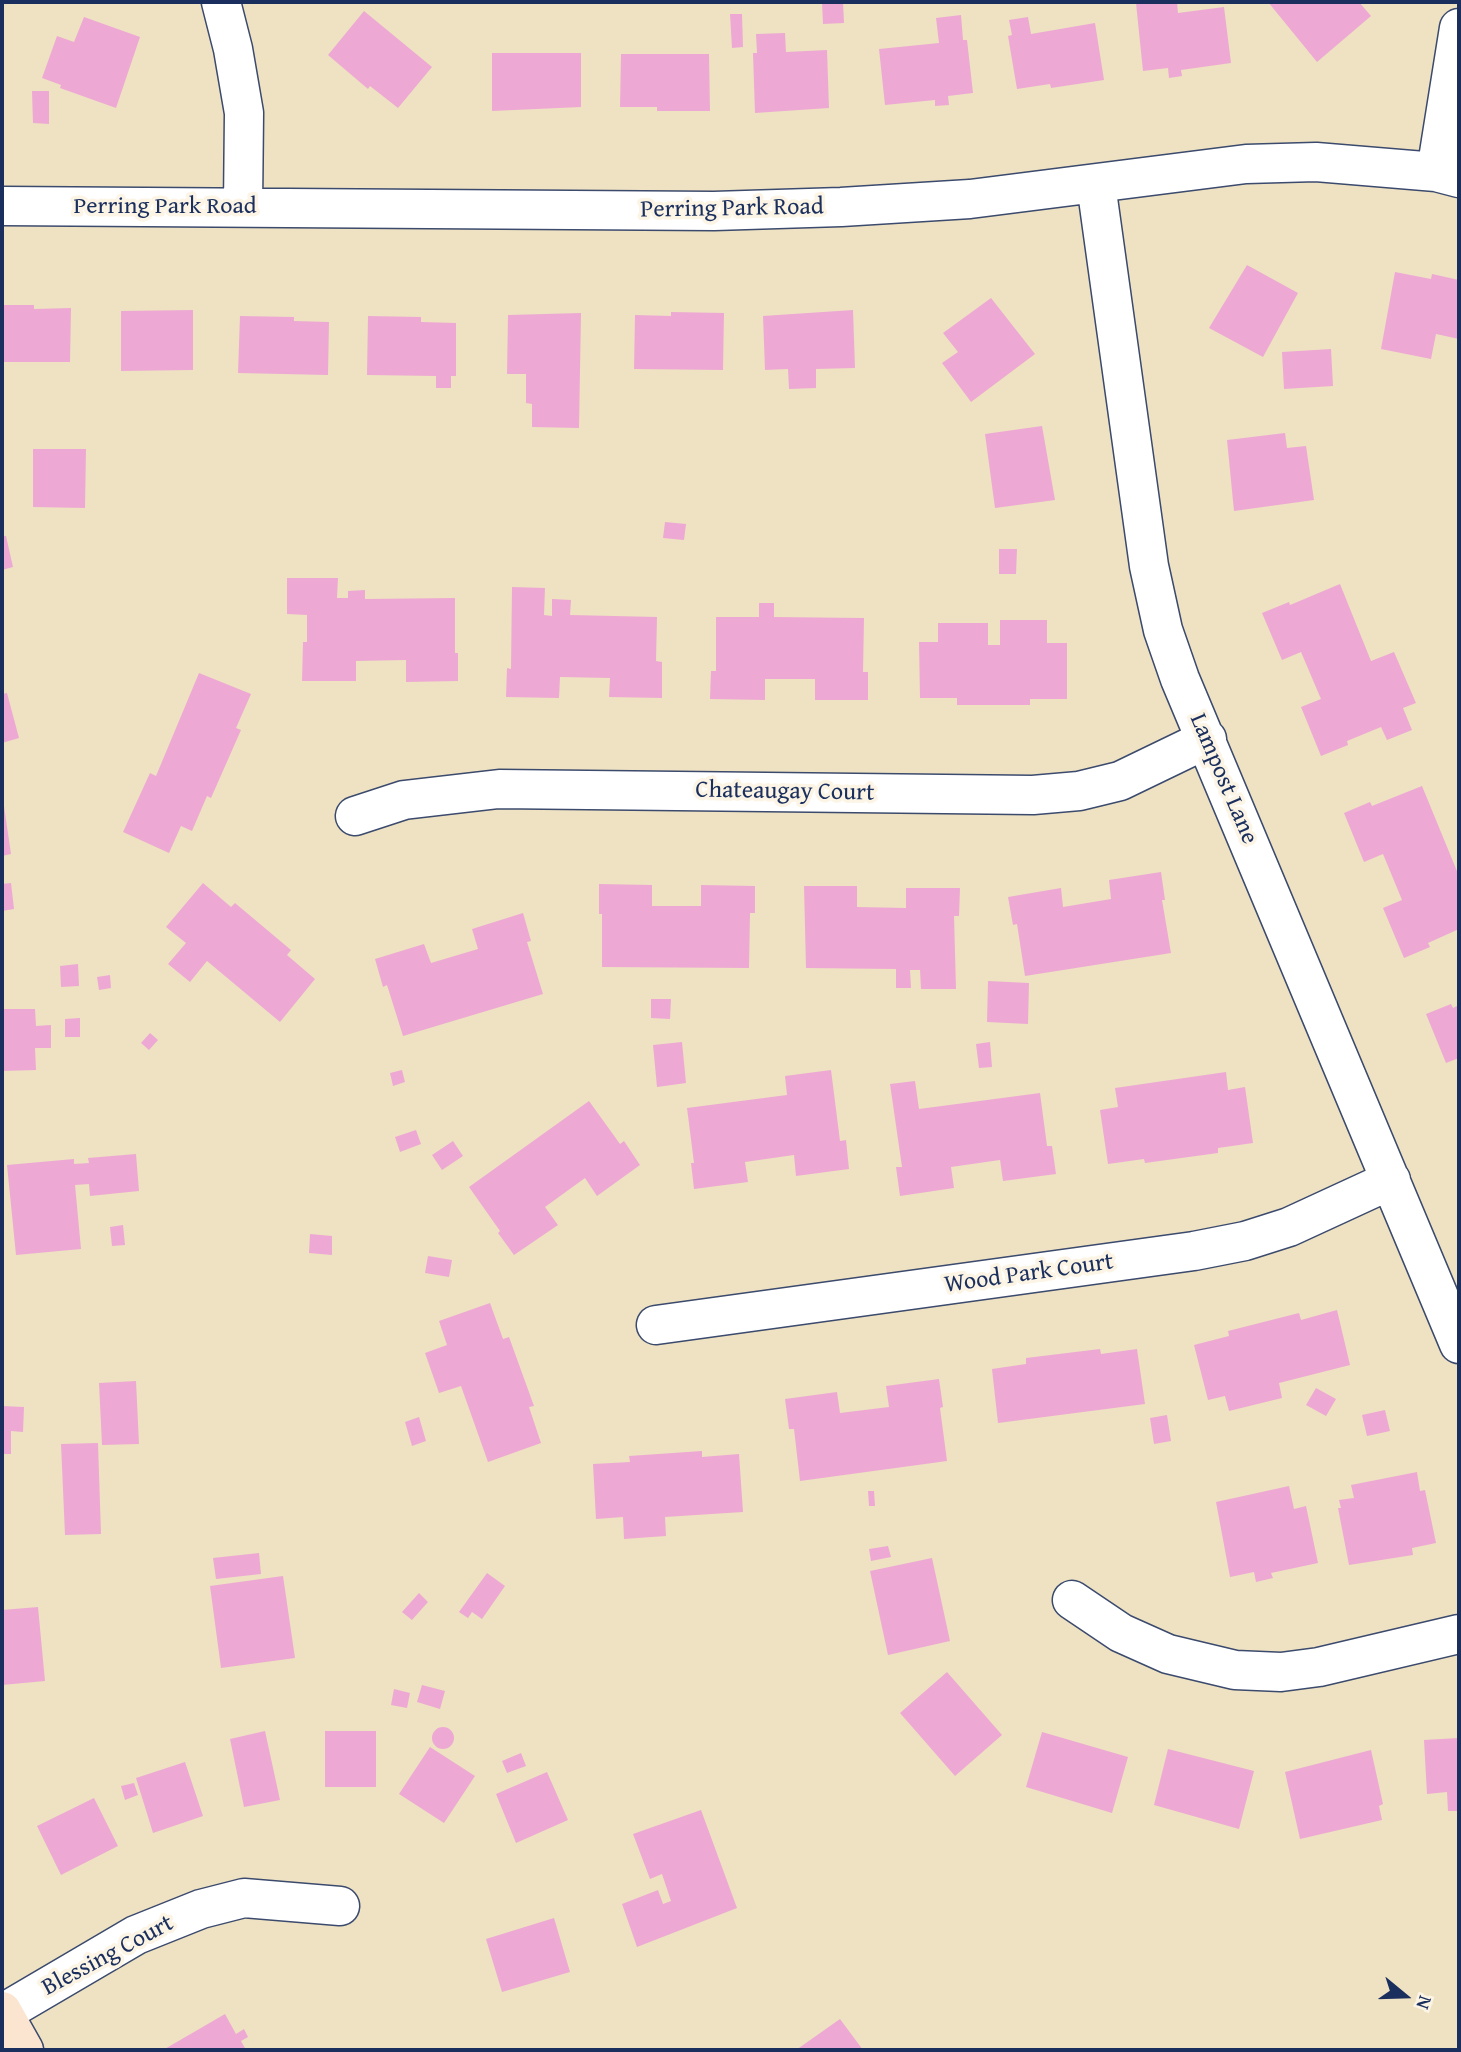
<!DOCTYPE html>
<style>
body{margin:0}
#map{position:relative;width:1461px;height:2052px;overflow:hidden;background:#eee2c2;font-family:"Gentium Book Plus",serif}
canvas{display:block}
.frame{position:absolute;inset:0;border:4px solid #1b2f5e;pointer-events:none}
.north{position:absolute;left:1370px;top:1961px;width:70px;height:70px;-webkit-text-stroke:5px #fcf5e5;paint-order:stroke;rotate:109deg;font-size:19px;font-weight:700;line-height:28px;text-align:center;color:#1b2f5e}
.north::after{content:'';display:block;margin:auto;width:24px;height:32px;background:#1b2f5e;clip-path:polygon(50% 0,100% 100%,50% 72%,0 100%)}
</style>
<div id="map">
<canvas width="1461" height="2052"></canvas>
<div class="frame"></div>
<div class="north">N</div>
</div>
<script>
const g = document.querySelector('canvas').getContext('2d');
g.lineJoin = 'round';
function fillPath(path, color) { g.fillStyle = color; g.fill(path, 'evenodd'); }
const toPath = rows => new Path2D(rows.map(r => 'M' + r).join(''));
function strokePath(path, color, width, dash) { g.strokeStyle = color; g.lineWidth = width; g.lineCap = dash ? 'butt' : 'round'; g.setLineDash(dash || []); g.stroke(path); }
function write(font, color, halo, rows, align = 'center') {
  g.font = font + ' "Gentium Book Plus",serif'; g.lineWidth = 7; g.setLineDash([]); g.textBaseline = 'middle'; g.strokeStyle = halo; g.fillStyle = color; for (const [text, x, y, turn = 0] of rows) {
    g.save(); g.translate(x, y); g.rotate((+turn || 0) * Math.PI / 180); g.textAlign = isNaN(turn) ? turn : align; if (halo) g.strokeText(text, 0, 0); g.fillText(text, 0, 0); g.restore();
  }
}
fillPath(toPath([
 [822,2,843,2,844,23,823,24],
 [1177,2,1178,13,1224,7,1231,63,1181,70,1182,76,1169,78,1168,68,1143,71,1136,3],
 [1268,2,1359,2,1371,16,1317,62],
 [364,11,432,67,398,108,370,86,368,89,328,55],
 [730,14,742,14,743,47,732,48],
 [961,15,963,40,967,40,973,93,948,96,949,105,935,106,935,100,885,105,879,49,939,43,936,18],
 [84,17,140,37,116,108,60,88,61,85,42,78,57,36,74,42],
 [1028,17,1031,34,1095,23,1104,80,1051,88,1050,84,1017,89,1008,36,1012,35,1009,20],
 [785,33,786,52,827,50,829,108,755,113,753,53,757,53,756,34],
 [492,53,581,53,581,107,492,111],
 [621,54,709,54,710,111,657,111,657,107,620,107],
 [32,91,49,91,49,124,33,123],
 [1247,265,1298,293,1263,357,1209,328],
 [1395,272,1431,279,1432,274,1459,280,1459,339,1436,334,1431,359,1381,349],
 [991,298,1035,354,971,402,942,363,958,352,943,333],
 [2,305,34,305,34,309,71,308,70,362,2,362],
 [193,310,193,370,121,371,121,311],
 [853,310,855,368,816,369,816,388,789,389,788,369,765,370,763,316],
 [671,312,724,313,723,370,634,369,635,315,671,316],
 [581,313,579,428,532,427,532,404,526,403,526,374,507,374,508,315],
 [240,316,294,317,294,321,329,322,328,375,238,373],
 [368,316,421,317,421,322,456,323,456,376,451,376,451,388,436,388,436,376,367,375],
 [1331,349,1333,386,1284,389,1282,352],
 [1042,426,1055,500,995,508,985,434],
 [1285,433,1287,448,1306,446,1314,500,1234,511,1227,440],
 [33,449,86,449,85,508,33,507],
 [665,522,686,524,684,540,663,538],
 [2,536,6,536,13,567,2,570],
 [999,549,1017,549,1016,574,999,574],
 [287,578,338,578,337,598,348,598,348,591,365,590,365,599,455,598,455,653,458,653,458,681,406,682,406,660,356,661,356,681,302,681,303,642,307,642,307,615,287,614],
 [1340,584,1371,661,1394,652,1416,703,1403,708,1412,730,1387,740,1381,727,1347,741,1348,745,1321,756,1301,707,1321,699,1301,652,1282,660,1262,613,1289,602,1290,605],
 [512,587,545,588,544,615,552,616,552,599,571,600,570,615,657,617,656,661,662,662,662,698,609,697,610,678,560,677,559,698,506,697,507,668,511,669],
 [759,603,774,603,774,617,864,618,863,672,868,672,868,700,815,700,815,679,765,679,765,700,710,699,711,671,716,671,716,617,759,617],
 [1000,620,1047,620,1047,643,1067,643,1067,699,1030,699,1030,705,957,705,957,698,920,698,919,642,938,642,938,623,988,623,988,645,1000,645],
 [199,673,251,694,236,728,241,730,211,798,207,796,192,831,181,826,169,853,123,832,150,773,156,776],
 [7,693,19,738,2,743,2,694],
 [1422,786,1459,876,1459,929,1428,943,1430,947,1404,958,1383,908,1402,900,1383,854,1364,862,1344,813,1370,802,1372,806],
 [4,806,11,854,2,856,2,807],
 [1161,872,1165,900,1162,900,1171,953,1025,976,1017,924,1013,925,1008,897,1061,888,1063,907,1111,899,1109,880],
 [11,883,14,909,2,911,2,884],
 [203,883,231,907,235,903,291,950,287,955,315,979,280,1022,207,961,190,982,168,964,186,943,166,927],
 [599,884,652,885,652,906,701,906,701,885,755,886,755,913,750,913,749,968,602,967,602,914,599,914],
 [804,886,857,886,857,907,906,908,906,888,960,888,959,916,954,916,956,989,921,989,920,970,910,970,911,988,896,988,896,969,806,968],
 [523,913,531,941,527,942,543,994,403,1036,387,985,383,987,375,959,424,944,431,963,478,949,472,929],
 [78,964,79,986,61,987,60,966],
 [110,975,111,988,99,990,97,977],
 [988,981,1029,983,1028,1024,987,1022],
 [651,999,671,999,670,1019,651,1018],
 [1451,1004,1453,1008,1459,1005,1459,1058,1446,1063,1426,1014],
 [2,1009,35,1009,36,1026,51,1025,51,1048,35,1048,36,1070,2,1071],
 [80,1018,80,1037,65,1037,65,1019],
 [150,1033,158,1040,149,1050,141,1043],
 [682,1042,686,1083,657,1087,653,1045],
 [990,1042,992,1067,979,1068,976,1044],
 [402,1070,405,1082,393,1086,390,1073],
 [831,1070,840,1141,846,1140,849,1169,796,1176,794,1155,745,1162,748,1182,694,1189,691,1163,694,1163,687,1108,787,1095,785,1076],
 [1226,1072,1228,1090,1245,1087,1253,1143,1218,1148,1218,1153,1145,1163,1144,1159,1108,1164,1100,1110,1118,1107,1115,1088],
 [915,1081,919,1109,1040,1093,1047,1146,1052,1146,1056,1174,1003,1181,1000,1160,951,1167,954,1188,900,1196,896,1167,902,1167,890,1084],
 [589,1101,620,1144,624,1141,640,1165,597,1196,585,1178,545,1207,558,1225,514,1255,498,1233,500,1231,469,1187],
 [416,1130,421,1144,400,1152,395,1137],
 [453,1141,463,1156,442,1170,432,1155],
 [136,1154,139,1191,90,1196,89,1184,75,1185,81,1249,16,1255,7,1165,74,1159,74,1164,89,1163,88,1158],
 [123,1225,125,1245,112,1246,110,1227],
 [310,1234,332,1236,332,1255,309,1253],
 [428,1256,452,1260,449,1277,425,1273],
 [490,1303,503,1339,509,1337,534,1406,529,1407,541,1443,488,1462,461,1386,439,1393,425,1353,447,1345,439,1321],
 [1337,1310,1350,1365,1279,1383,1282,1398,1229,1411,1225,1396,1208,1400,1194,1345,1229,1336,1228,1331,1299,1313,1301,1320],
 [1100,1349,1101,1354,1137,1349,1145,1404,998,1423,992,1369,1026,1364,1026,1358],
 [939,1379,943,1407,940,1408,947,1461,800,1481,794,1429,789,1429,785,1399,837,1392,840,1413,889,1407,886,1386],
 [136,1381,139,1444,102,1445,99,1383],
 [1316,1388,1336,1399,1326,1416,1306,1405],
 [2,1406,24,1407,23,1432,11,1431,11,1454,2,1454],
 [1385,1410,1390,1431,1367,1436,1362,1415],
 [1167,1415,1171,1441,1154,1444,1150,1418],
 [419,1417,426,1441,412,1446,405,1422],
 [98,1443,101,1534,65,1535,61,1444],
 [702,1451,702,1457,739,1454,743,1512,665,1517,666,1536,624,1539,623,1517,596,1519,593,1464,630,1462,629,1456],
 [1417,1472,1420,1491,1425,1490,1436,1543,1412,1548,1413,1555,1349,1565,1338,1508,1341,1508,1339,1500,1354,1498,1351,1485],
 [1289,1486,1294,1509,1306,1506,1318,1563,1271,1573,1273,1578,1256,1582,1254,1572,1230,1577,1216,1502],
 [868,1491,874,1491,875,1506,869,1506],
 [888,1546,891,1557,871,1561,869,1549],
 [259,1553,261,1574,216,1579,213,1558],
 [932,1558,950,1641,888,1655,870,1571],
 [487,1573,505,1586,482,1619,472,1612,468,1618,459,1612],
 [283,1576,295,1658,221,1668,210,1586],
 [419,1593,428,1602,412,1620,402,1612],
 [38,1607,45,1681,2,1685,2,1610],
 [947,1672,1002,1735,955,1776,900,1713],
 [422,1685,445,1691,440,1709,417,1702],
 [394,1689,410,1693,407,1708,391,1705],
 '432 1738a11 11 0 1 1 22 0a11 11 0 1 1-22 0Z',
 [265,1731,280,1800,244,1807,230,1739],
 [325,1731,376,1731,376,1787,325,1787],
 [1042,1732,1128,1757,1112,1813,1026,1787],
 [1459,1738,1459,1811,1448,1811,1447,1792,1427,1794,1424,1740],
 [430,1747,475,1776,444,1823,399,1794],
 [1168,1749,1254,1771,1239,1829,1154,1805],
 [1371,1750,1383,1804,1379,1806,1382,1820,1300,1839,1285,1772],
 [521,1753,526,1766,507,1773,502,1761],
 [185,1762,203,1816,153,1833,136,1778],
 [547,1772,568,1820,516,1843,496,1794],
 [134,1783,138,1795,125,1800,121,1786],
 [94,1798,118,1846,61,1875,37,1826],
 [701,1810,737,1908,637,1947,622,1904,658,1890,663,1904,671,1901,662,1874,650,1879,633,1834],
 [554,1918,570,1972,502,1992,486,1939],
 [225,2014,236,2034,244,2029,248,2037,241,2041,246,2050,163,2050],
 [840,2019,863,2050,796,2050]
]), '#eda9d3');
const street = toPath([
 [221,2,233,49,244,113,243,207],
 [1436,172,1459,28],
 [1096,184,1149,566,1163,630,1180,679,1459,1344],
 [2,206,714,211,841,207,970,199,1246,164,1316,162,1436,172,1459,178],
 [355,816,404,800,499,789,1033,795,1079,791,1120,781,1207,739],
 [656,1325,1194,1251,1245,1241,1289,1227,1391,1180],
 [1072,1600,1121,1633,1168,1654,1235,1670,1281,1672,1319,1667,1459,1634],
 [3,2013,136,1935,201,1909,244,1898,340,1906]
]);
const secondary = toPath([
 [2,2011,24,2050]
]);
strokePath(street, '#3b4a6d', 41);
strokePath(secondary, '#3b4a6d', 41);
strokePath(street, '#fff', 38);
strokePath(secondary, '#fce5d0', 38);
write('24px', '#1b2f5e', '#fcf5e5', [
 ["Perring Park Road",165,207],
 ["Perring Park Road",732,209,-1],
 ["Lampost Lane",1223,779,67],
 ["Chateaugay Court",785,792,1],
 ["Wood Park Court",1029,1274,-8],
 ["Blessing Court",108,1956,-28]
]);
</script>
